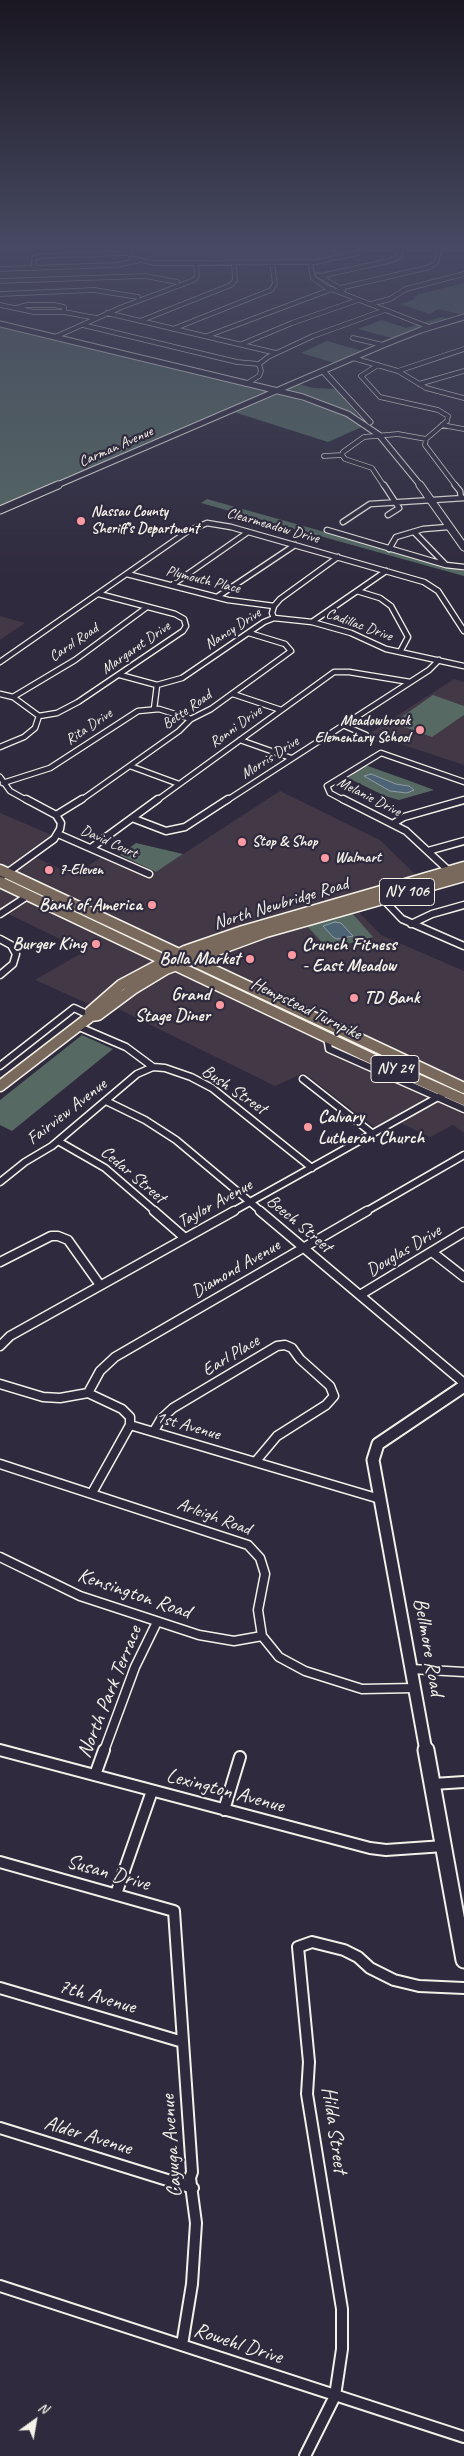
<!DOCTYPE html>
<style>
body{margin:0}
#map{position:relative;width:464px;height:2456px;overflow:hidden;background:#2f2a3d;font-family:Caveat,sans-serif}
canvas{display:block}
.north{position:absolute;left:10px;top:2396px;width:50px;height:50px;-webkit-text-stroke:4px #2f2a3d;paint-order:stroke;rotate:32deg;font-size:14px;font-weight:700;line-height:20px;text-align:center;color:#f4f1e8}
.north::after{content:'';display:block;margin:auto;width:18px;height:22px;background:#f4f1e8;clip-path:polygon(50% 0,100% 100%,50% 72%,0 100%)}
</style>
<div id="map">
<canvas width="464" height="2456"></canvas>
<div class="north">N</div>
</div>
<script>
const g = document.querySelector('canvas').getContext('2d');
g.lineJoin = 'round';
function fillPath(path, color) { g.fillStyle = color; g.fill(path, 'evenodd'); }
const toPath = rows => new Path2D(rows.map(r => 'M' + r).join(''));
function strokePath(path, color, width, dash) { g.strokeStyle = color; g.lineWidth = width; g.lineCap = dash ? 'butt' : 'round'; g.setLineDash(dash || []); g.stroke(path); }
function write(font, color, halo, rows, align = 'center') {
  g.font = font + ' Caveat,sans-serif'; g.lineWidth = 4.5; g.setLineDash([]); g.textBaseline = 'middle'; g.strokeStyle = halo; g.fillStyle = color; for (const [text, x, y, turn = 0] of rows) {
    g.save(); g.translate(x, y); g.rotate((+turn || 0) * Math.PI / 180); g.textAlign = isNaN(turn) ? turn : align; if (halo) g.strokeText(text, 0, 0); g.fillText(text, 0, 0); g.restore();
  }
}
fillPath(toPath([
 [147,246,343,246,345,257,323,261,151,263],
 [0,616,25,623,0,640],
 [454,679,464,682,464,765,391,741,381,744,364,737],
 [280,791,380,840,418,877,178,954,0,870,0,813,52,835,25,854,35,859,37,858,74,875,103,856,148,877],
 [0,886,311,1036,464,1102,464,1133,453,1125,430,1137,392,1119,375,1127,304,1073,275,1086,100,1000,93,1006,35,980,85,951,0,910],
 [355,908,381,935,464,971,464,1082,199,960,245,942]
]), '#423846');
fillPath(toPath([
 [464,283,464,315,438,309,430,314,400,304,413,300,419,294],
 [441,317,454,320,396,339,358,329,382,320,406,328],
 [0,326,76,344,269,391,0,506],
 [327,341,366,352,338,364,301,353],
 [299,384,313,388,337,389,358,416,330,404,284,390],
 [278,394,334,410,364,426,328,442,234,412],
 [207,499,464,571,464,576,201,503],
 [433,695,464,706,464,715,432,737,393,723],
 [365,765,410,781,434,790,399,800,385,796,348,778],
 [136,843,183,854,156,872,120,855],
 [352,913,373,937,328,949,307,926],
 [82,1035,113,1049,12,1131,0,1125,0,1100]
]), '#566a63');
const water = toPath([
 [371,774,396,784,409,786,414,790,407,793,390,791,364,776,371,774],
 [335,922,341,923,353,936,337,939,333,937,323,926,335,922]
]);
fillPath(water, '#4d6477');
strokePath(water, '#909ca4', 1);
const streetFar4 = toPath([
 [128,246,131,258,155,263,316,262,358,253,362,250,360,246],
 [362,249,464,249],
 [310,263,313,278,326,287,429,327],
 [34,268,34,258,41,256,129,253],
 [0,269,117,265,137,261],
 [318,275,343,290],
 [320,276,393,260,400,256,400,249],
 [0,281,145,276,177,282],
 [340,288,430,267,436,263,440,249],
 [0,294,94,290,138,297],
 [371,304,390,299,406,289,464,274],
 [0,305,34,312,64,312,96,318],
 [16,308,27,305,54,305,64,307,64,312],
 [107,313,276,353],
 [140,321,231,285,235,280,234,263],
 [83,325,237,362,259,364],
 [173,329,271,290,275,284,272,263],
 [207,336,332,289],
 [55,337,122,307,194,280,197,276,196,263],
 [353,338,383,345],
 [242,344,292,323,358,300],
 [353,358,398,371,426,388,464,398],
 [378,365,361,376,380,397,438,410,448,416,447,421,426,439,425,445,456,486],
 [398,371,464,349],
 [246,384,259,376,261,371,259,364,268,357,313,336,385,310],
 [419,384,464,371],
 [442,425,464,429],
 [324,456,342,455],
 [384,486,372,468,345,459,342,455,343,452,364,437,398,434,426,439]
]);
const streetFar3 = toPath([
 [384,485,399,508,388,515],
 [455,485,460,491,461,498],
 [343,522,370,504,464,498],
 [327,530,446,565,464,567],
 [414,532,445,564],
 [389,549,396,537,423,529,448,527],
 [127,574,228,600,274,606],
 [172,585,248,532],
 [357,591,380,598,391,606,408,637,400,652],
 [217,597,295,545],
 [274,618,312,622,351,633,386,649,464,666],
 [312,622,386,571],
 [0,662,188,531,207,523,231,527,424,582,438,591,464,631],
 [120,675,157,685,182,678,264,622,274,618,272,613,274,606,280,599,338,557],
 [0,694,13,697,39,716,35,728,24,737,0,747],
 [233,694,281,710],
 [13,697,75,660,147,607],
 [154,709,157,685],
 [39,716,57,713,78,702,183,631,186,626,184,619,175,614,99,594],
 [343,725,366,735],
 [240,740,291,758],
 [130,766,179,784],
 [0,777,10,791,28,801],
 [3,783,50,768,138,711,159,709,191,719],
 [80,801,179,731,191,719,211,709,291,651,285,644,249,633],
 [156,801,334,672,349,672,410,682],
 [226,801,429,670,439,660],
 [345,801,330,793,327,786,381,753,464,782],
 [462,801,464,800]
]);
const streetFar2 = toPath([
 [343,799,406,831,449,871],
 [56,815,82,799],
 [132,818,166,831,185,827,228,799],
 [394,823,404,817,464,800],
 [58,834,149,874],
 [91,848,158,799],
 [428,851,464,841],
 [0,878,54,839,60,829,61,823,56,815,26,799],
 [382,898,402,919,464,946],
 [0,914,29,895],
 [411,924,432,914,464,905],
 [0,939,11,945,16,954,13,964,0,975],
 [77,1026,126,1047,153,1067,165,1068,191,1077,212,1088,312,1168],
 [327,1037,329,1049,464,1109],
 [0,1066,74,1008,91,1016],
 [303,1079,373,1134],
 [106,1101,145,1120,176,1140,262,1212],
 [58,1141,105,1168,156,1212],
 [0,1182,25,1162,52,1146,137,1074,153,1067],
 [232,1212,447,1092],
 [365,1212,464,1155]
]);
const streetFar1 = toPath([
 [154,1211,185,1238],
 [260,1211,464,1383],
 [432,1252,464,1277],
 [0,1262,51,1236,58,1236,68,1240,100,1285],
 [360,1295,464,1232],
 [0,1346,10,1336,234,1211],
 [0,1384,43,1397,60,1398,88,1393,122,1409,130,1417,130,1425,380,1499],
 [88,1393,100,1371,115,1357,367,1211],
 [154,1431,161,1419,173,1408,277,1346,285,1345,292,1348,300,1359,330,1386,334,1396,326,1405,277,1436,256,1461],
 [0,1464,248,1545,260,1558,265,1574,258,1610,262,1636,279,1657,305,1671,362,1689,414,1688],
 [92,1493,130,1425],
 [0,1557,80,1596,199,1635,234,1641,262,1636],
 [411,1669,464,1672],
 [0,1750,4,1751],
 [104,1751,135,1667,157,1622]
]);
const street = toPath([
 [0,1750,370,1848,386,1850,444,1846],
 [95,1775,104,1750],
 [433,1784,464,1782],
 [224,1810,240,1757],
 [0,1862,174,1911,192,2172,190,2178,196,2223,192,2284,182,2345],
 [116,1894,152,1791],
 [0,1988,183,2042],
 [0,2128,193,2188],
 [0,2286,464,2437],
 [305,2456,335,2396,342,2349,342,2309,307,2094,309,2062,298,1947,312,1942,344,1950,358,1957,370,1968,394,1980,419,1986,464,1988]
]);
const secondaryFar3 = toPath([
 [0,324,303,397,348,414,379,435,421,486],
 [323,371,370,422],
 [55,486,383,345,421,330,464,317]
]);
const secondaryFar2 = toPath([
 [420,485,464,547],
 [0,510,58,485]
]);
const secondaryFar1 = toPath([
 [426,1751,373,1460,378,1444,464,1386]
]);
const secondary = toPath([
 [426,1750,464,1960]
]);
const primary = toPath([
 [0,870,464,1088],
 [0,882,381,1063,464,1100],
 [91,1016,90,1012,121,985,185,951,243,931,464,867],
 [0,1086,91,1016,98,1015,133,989,166,969,266,932,464,876]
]);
strokePath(streetFar4, '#f4f1e8', 5.5);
strokePath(streetFar3, '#f4f1e8', 7);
strokePath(streetFar2, '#f4f1e8', 9);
strokePath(streetFar1, '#f4f1e8', 11);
strokePath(street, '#f4f1e8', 14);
strokePath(secondaryFar3, '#f4f1e8', 7);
strokePath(secondaryFar2, '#f4f1e8', 9);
strokePath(secondaryFar1, '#f4f1e8', 15);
strokePath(secondary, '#f4f1e8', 19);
strokePath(primary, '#f4f1e8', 13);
strokePath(streetFar4, '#2f2a3d', 4);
strokePath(streetFar3, '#2f2a3d', 4.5);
strokePath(streetFar2, '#2f2a3d', 6);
strokePath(streetFar1, '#2f2a3d', 8);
strokePath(street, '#2f2a3d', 10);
strokePath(secondaryFar3, '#2f2a3d', 5);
strokePath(secondaryFar2, '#2f2a3d', 7);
strokePath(secondaryFar1, '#2f2a3d', 11);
strokePath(secondary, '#2f2a3d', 15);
strokePath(primary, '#78695c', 10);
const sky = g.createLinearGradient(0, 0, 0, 589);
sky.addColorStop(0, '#1a1722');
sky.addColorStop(0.42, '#474a62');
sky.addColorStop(1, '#474a6200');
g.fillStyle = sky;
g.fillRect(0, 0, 464, 589);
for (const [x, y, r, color] of [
 [81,521,5,"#ff9aa2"],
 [420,730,5,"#ff9aa2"],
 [242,842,5,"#ff9aa2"],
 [325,858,5,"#ff9aa2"],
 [49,870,5,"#ff9aa2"],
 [152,905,5,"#ff9aa2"],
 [96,944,5,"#ff9aa2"],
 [292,955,5,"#ff9aa2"],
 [250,959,5,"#ff9aa2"],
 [354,998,5,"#ff9aa2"],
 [220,1005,5,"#ff9aa2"],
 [308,1127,5,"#ff9aa2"]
]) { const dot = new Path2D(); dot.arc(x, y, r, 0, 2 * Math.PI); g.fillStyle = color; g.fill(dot); strokePath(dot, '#2f2a3d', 2); }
write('15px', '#f4f1e8', '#2f2a3d', [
 ["Carman Avenue",116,447,-24],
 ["Clearmeadow Drive",273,526,16],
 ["Plymouth Place",203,580,14],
 ["Cadillac Drive",359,625,20],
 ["Nancy Drive",233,629,-33],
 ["Carol Road",74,643,-34],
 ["Margaret Drive",136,648,-35],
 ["Bette Road",187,710,-35],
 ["Rita Drive",89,727,-34],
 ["Ronni Drive",236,727,-36],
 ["Morris Drive",270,758,-33],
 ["Melanie Drive",369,797,27],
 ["David Court",109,842,24]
]);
write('bold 15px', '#f4f1e8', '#2f2a3d', [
 ["Nassau County",91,512],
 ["Sheriff's Department",91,529],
 ["Meadowbrook",410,721,"right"],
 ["Elementary School",410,738,"right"],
 ["Stop & Shop",252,842],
 ["Walmart",335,858],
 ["7-Eleven",59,870]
], 'left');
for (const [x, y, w] of [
 [407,892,55],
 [395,1069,48]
]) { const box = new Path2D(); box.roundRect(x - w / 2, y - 13.5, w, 27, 4); g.fillStyle = '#2f2a3d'; g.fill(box); strokePath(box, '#f4f1e8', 1); }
write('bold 16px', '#f4f1e8', null, [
 ["NY 106",407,892],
 ["NY 24",395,1069]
]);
write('18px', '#f4f1e8', '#2f2a3d', [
 ["North Newbridge Road",281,904,-17],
 ["Hempstead Turnpike",306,1009,26],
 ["Bush Street",234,1090,34],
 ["Fairview Avenue",67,1112,-38],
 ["Cedar Street",133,1175,40],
 ["Taylor Avenue",215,1204,-29],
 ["Beech Street",299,1224,40],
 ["Douglas Drive",404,1251,-31],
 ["Diamond Avenue",236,1269,-30],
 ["Earl Place",231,1356,-31],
 ["1st Avenue",188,1426,16],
 ["Arleigh Road",214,1517,20]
]);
write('bold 18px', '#f4f1e8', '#2f2a3d', [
 ["Bank of America",142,905],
 ["Burger King",86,944],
 ["Crunch Fitness",302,945,"left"],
 ["- East Meadow",302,966,"left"],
 ["Bolla Market",240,959],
 ["Grand",210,995],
 ["Stage Diner",210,1016],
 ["TD Bank",364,998,"left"],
 ["Calvary",318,1117,"left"],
 ["Lutheran Church",318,1138,"left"]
], 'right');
write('21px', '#f4f1e8', '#2f2a3d', [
 ["Kensington Road",134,1594,19],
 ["Bellmore Road",428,1647,80],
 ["North Park Terrace",110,1692,-68],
 ["Lexington Avenue",225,1791,15],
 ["Susan Drive",108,1873,16],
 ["7th Avenue",97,1997,16],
 ["Hilda Street",334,2130,82],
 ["Alder Avenue",88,2136,17],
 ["Cayuga Avenue",172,2146,-94],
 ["Rowehl Drive",238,2344,18]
]);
</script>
